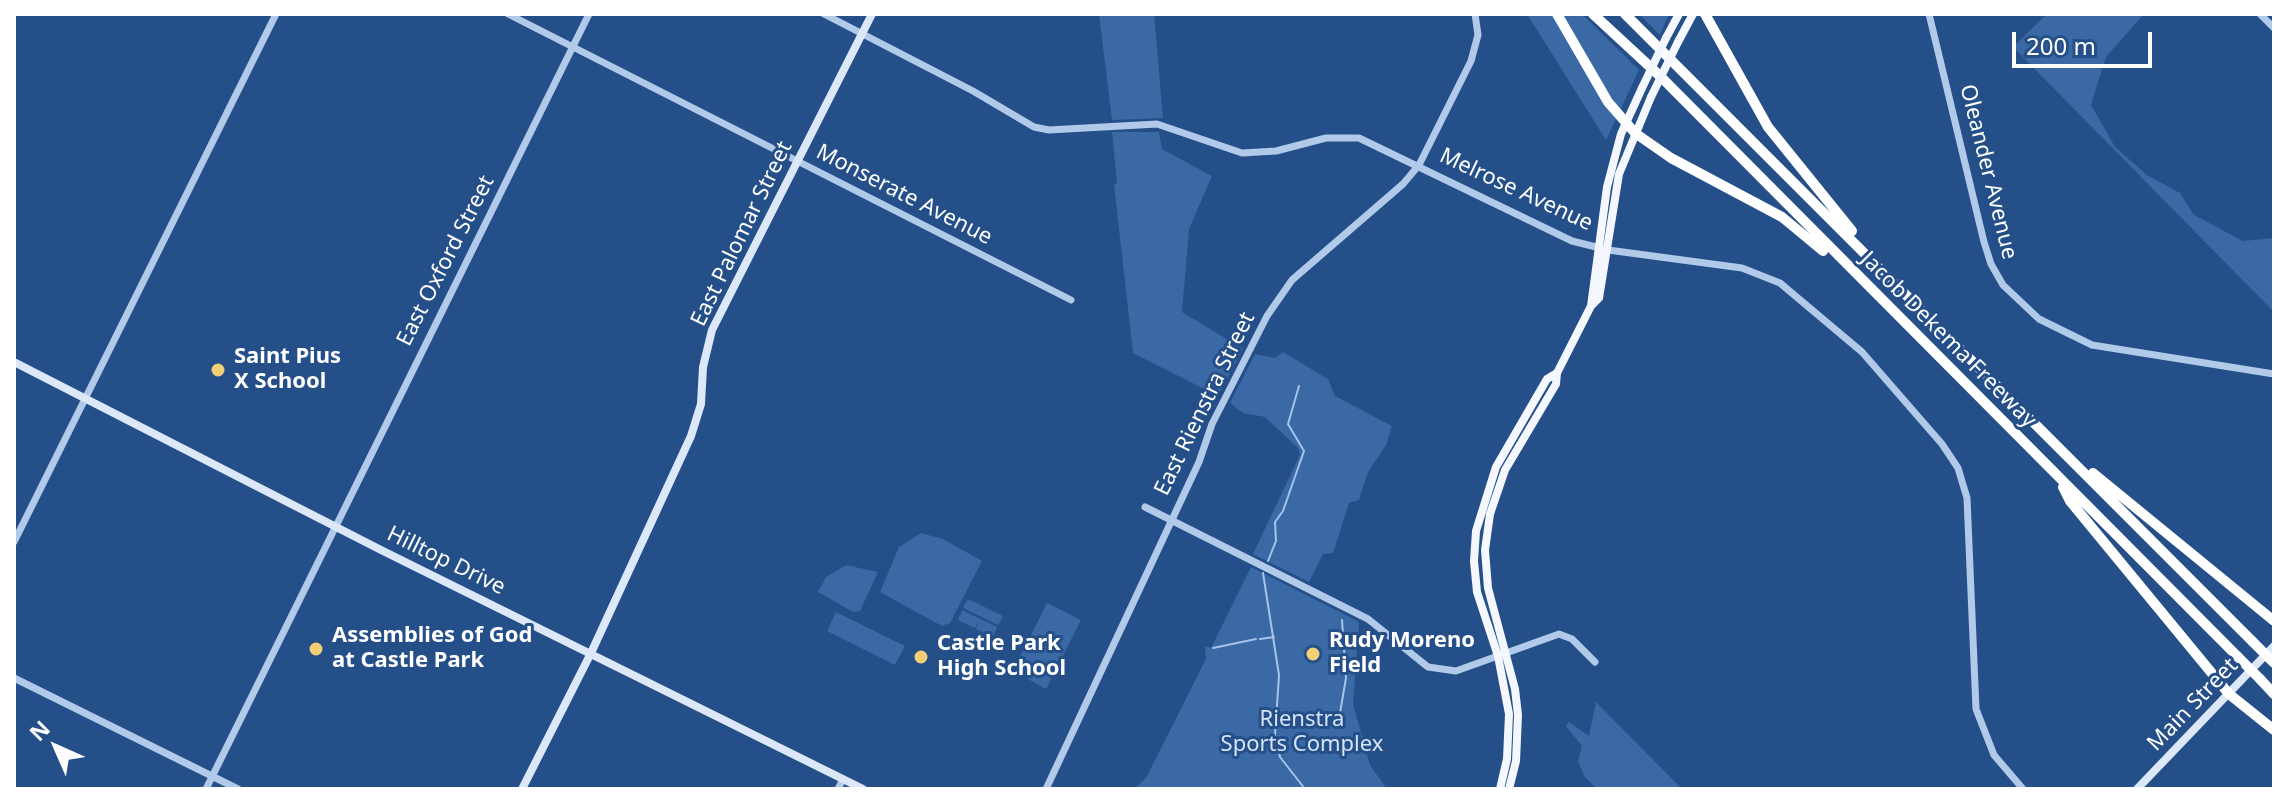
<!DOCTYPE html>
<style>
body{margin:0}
#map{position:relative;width:2288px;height:803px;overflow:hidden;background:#254f88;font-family:"Noto Sans",sans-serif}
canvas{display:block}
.frame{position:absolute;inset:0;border:16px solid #fff;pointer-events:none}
.north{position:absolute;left:16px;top:707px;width:80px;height:80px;-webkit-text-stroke:6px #254f88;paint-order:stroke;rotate:315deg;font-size:22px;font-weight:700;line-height:32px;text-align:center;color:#fff}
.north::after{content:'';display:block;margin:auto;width:28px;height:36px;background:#fff;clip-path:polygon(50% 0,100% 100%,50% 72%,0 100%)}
.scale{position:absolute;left:2012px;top:32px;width:140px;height:36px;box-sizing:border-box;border:4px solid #fff;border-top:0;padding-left:10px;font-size:24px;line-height:28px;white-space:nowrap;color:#fff;-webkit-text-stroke:6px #254f88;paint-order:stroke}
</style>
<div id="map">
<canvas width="2288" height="803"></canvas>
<div class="frame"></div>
<div class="north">N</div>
<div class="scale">200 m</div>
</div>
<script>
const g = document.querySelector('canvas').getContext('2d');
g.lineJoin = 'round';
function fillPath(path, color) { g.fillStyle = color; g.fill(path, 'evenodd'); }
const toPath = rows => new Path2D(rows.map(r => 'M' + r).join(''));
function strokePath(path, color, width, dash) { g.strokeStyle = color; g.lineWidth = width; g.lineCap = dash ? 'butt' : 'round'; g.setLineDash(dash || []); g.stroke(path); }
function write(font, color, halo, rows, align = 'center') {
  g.font = font + ' "Noto Sans",sans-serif'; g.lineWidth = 6; g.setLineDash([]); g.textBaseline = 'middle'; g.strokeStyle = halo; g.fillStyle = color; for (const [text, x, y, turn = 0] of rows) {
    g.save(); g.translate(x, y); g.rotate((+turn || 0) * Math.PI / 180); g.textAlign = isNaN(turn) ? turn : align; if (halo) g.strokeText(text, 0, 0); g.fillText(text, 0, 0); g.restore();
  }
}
fillPath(toPath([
 [1099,14,1154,14,1163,118,1112,120],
 [1527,14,1582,14,1639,70,1606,140],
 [1639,14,1669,14,1660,35],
 [2047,14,2144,14,2106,57,2091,105,2115,147,2147,175,2180,193,2194,215,2243,241,2274,238,2274,312,2013,47],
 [1112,132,1159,132,1162,149,1212,176,1189,229,1182,312,1243,349,1218,396,1133,353,1114,184,1117,183],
 [1283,352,1328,379,1335,396,1392,426,1386,445,1368,472,1359,500,1349,503,1333,553,1323,554,1309,582,1253,554,1300,455,1298,448,1265,417,1243,413,1230,403,1255,354,1275,358],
 [921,533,943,539,982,561,950,623,942,626,880,592,899,547],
 [846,565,878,572,860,611,853,612,818,592,826,577],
 [1251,567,1359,622,1353,704,1370,765,1387,789,1134,789,1146,778,1206,659,1205,646,1211,648],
 [968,599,1003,616,998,625,963,608],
 [1047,603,1081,620,1046,689,1013,671],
 [962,610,997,627,993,637,976,629,979,620,975,628,958,620],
 [836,612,905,646,895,665,827,631],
 [1596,702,1682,789,1597,789,1584,776,1578,761,1582,746,1566,726,1569,722,1589,736]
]), '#3a69a5');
strokePath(toPath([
 [1268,561,1276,541,1275,522,1283,511,1304,451,1288,424,1299,386],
 [1263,573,1279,675,1275,735,1280,757,1305,789],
 [1260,639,1274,637],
 [1213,648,1256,639],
 [1340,713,1346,678,1342,620]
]), '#a6c4ea', 2);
strokePath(toPath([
 [508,14,1071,300],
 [824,14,973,91,1034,127,1049,130,1157,124,1242,153,1276,151,1326,138,1359,138,1572,241,1608,250,1742,268,1780,283,1862,352,1942,444,1958,468,1967,498,1976,709,1994,755,2023,789],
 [1929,14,1984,242,1991,264,2003,285,2039,319,2092,345,2274,374],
 [2260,14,2274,28],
 [1145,507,1368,619,1428,667,1456,671,1559,634,1572,639,1595,662],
 [14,542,276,14],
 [14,678,238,789],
 [206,789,589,14],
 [838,789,843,779],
 [1046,789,1199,462,1212,424,1267,316,1292,280,1403,184,1419,165,1471,61,1478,35,1475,14]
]), '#b1cae9', 7);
strokePath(toPath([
 [14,362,381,550,863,789],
 [522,789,591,653,691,436,701,404,703,367,712,330,872,14],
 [2137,789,2274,646]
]), '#dce7f8', 8);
strokePath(toPath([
 [1666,38,1679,14],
 [1678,42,1693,14],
 [1591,306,1607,187,1621,134,1642,88],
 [1500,789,1507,759,1509,714,1498,656,1477,592,1474,561,1476,531,1496,467,1547,379,1557,373],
 [1509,789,1516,761,1518,715,1515,689,1488,588,1485,550,1490,514,1505,470,1556,384,1557,373,1591,306,1599,298,1619,174,1651,97]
]), '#f4f8fe', 8);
strokePath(toPath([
 [1557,14,1608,102,1635,133,1671,158,1782,217,1823,251],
 [1593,14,1660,76,2238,657],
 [1625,14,2253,642],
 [1705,14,1768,127,1852,231],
 [2093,473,2274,621],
 [2063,487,2070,501,2229,694,2274,730],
 [2260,679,2274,694]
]), '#fff', 10);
strokePath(toPath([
 [1642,88,1666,38],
 [1651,97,1678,42]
]), '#f4f8fe', 8);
strokePath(toPath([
 [2253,642,2274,663],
 [2238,657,2260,679]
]), '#fff', 10);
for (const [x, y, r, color] of [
 [218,370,8,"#f3d076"],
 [316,649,8,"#f3d076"],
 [1313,654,8,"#f3d076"],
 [921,657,8,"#f3d076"]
]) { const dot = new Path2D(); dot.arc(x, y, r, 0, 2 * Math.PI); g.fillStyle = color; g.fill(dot); strokePath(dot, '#254f88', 3); }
write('22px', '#fff', '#254f88', [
 ["Oleander Avenue",1988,172,76],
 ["Melrose Avenue",1516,190,25],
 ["Monserate Avenue",904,195,27],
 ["East Palomar Street",742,234,-64],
 ["East Oxford Street",446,261,-63],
 ["Jacob Dekema Freeway",1948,340,45],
 ["East Rienstra Street",1205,404,-64],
 ["Hilltop Drive",446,561,26],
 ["Main Street",2193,705,-46]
]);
write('bold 22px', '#fff', '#254f88', [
 ["Saint Pius",234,357],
 ["X School",234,382],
 ["Assemblies of God",332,636],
 ["at Castle Park",332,661],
 ["Rudy Moreno",1329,641],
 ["Field",1329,666],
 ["Castle Park",937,644],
 ["High School",937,669]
], 'left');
write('22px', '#d5e4f7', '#254f88', [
 ["Rienstra",1302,720],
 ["Sports Complex",1302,745]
]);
</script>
